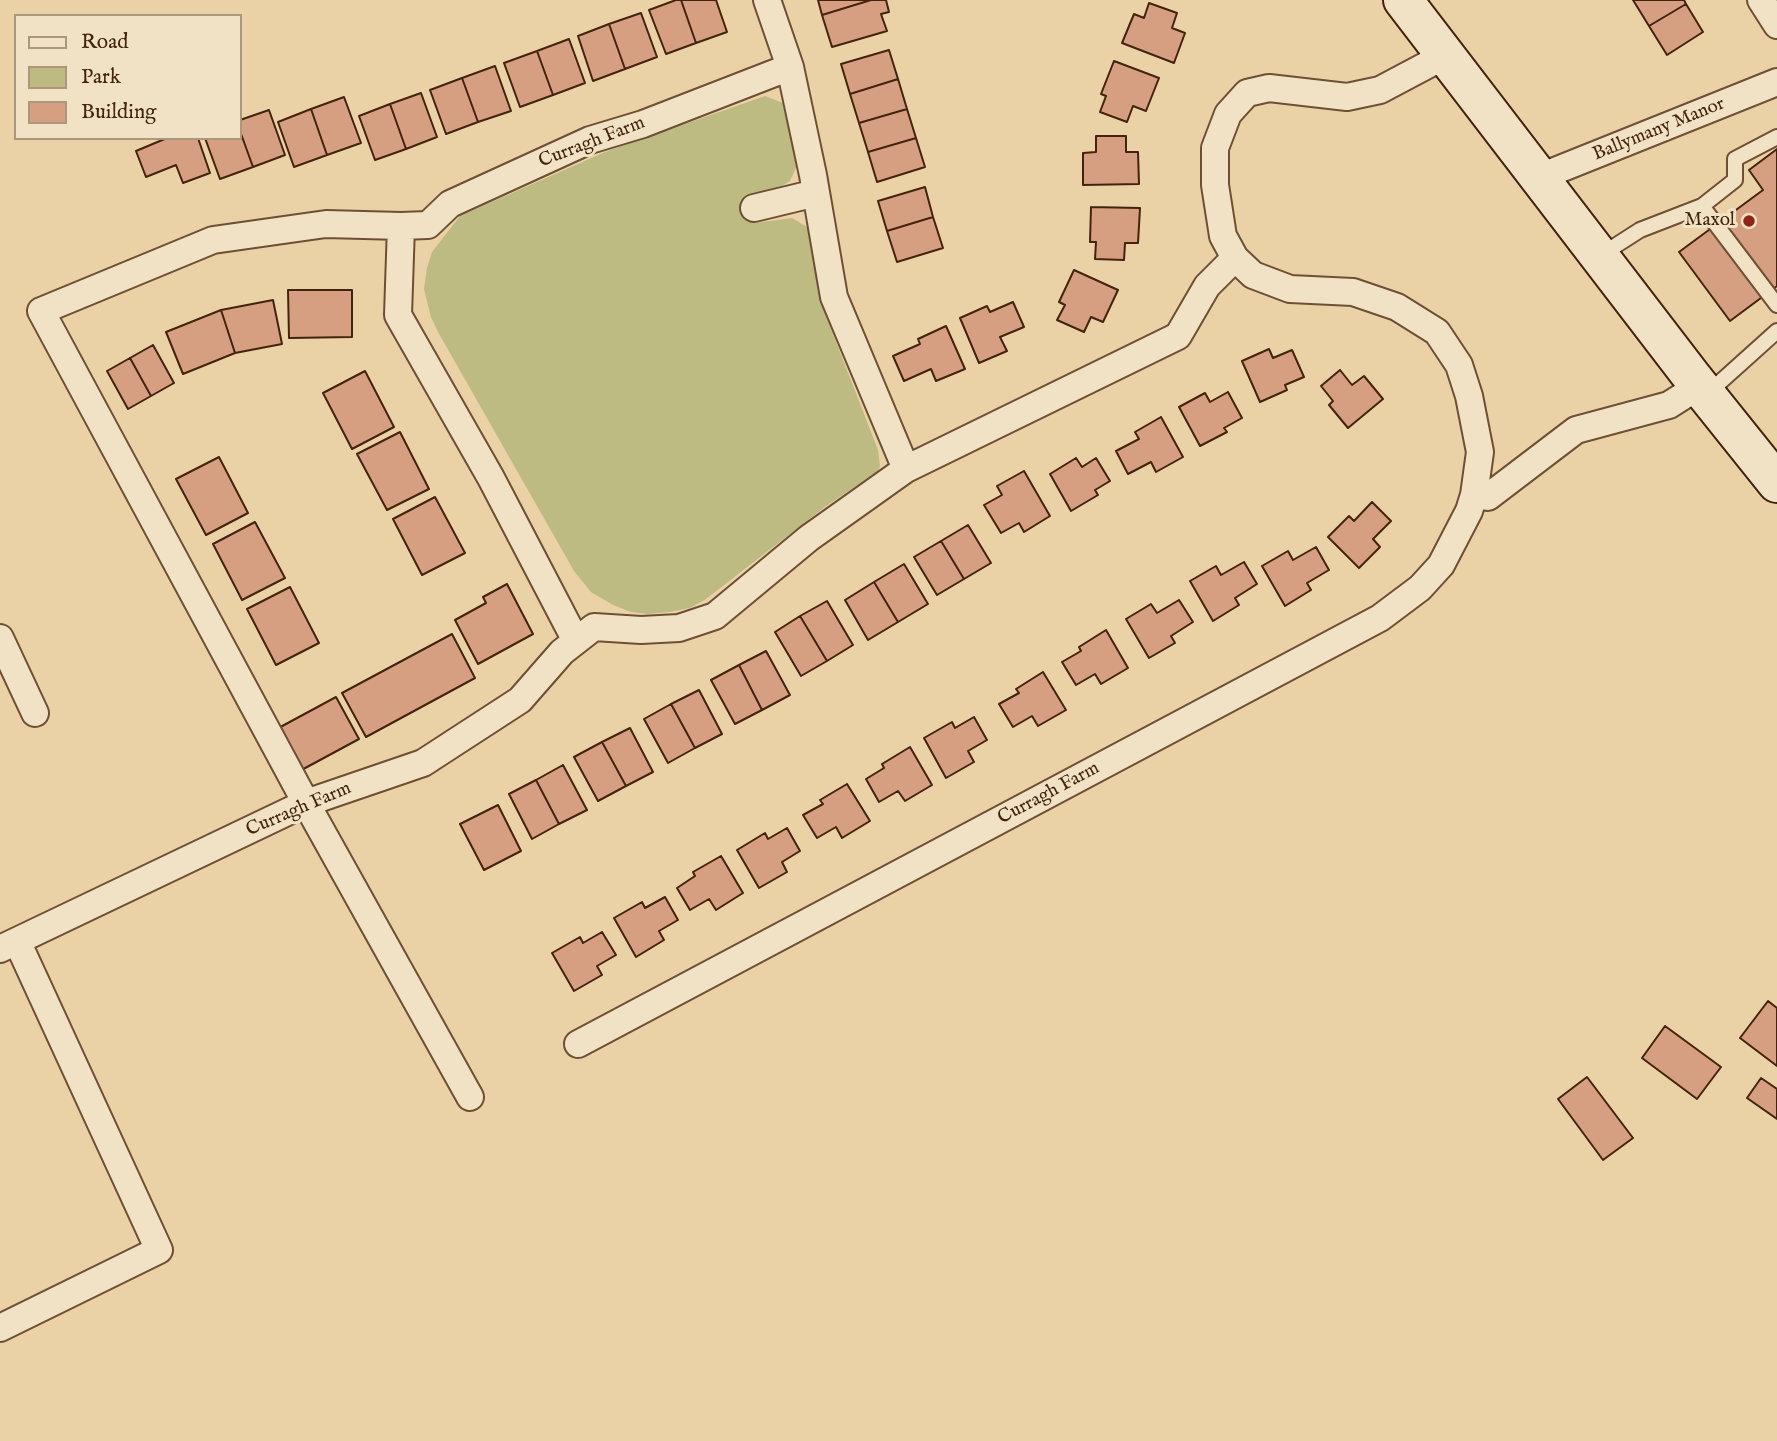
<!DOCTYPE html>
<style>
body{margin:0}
#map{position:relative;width:1777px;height:1441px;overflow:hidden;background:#ead2a6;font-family:"IM FELL English",serif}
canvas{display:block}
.legend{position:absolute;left:14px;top:14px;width:228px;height:126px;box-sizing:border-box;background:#f1e2c5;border:2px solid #ac967c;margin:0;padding:9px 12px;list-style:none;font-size:21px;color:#44230e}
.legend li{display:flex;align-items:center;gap:14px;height:35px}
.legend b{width:35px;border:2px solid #ac967c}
</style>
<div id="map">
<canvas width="1777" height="1441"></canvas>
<ul class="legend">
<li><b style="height:9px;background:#f1e2c5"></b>Road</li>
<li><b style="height:19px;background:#bdba82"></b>Park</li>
<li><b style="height:19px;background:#d69f81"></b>Building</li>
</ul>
</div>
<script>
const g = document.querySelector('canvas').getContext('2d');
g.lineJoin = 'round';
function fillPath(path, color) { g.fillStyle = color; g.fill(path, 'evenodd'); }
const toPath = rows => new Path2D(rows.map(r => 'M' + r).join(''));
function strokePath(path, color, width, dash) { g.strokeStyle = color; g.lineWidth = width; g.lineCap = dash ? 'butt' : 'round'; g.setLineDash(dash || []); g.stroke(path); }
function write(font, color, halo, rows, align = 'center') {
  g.font = font + ' "IM FELL English",serif'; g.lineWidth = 6; g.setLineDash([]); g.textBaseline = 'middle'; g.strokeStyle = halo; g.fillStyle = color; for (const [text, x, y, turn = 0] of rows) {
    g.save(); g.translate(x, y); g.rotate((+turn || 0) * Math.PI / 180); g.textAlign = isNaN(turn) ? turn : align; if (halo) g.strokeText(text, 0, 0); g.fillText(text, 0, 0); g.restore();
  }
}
fillPath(toPath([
 [765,96,783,103,799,161,790,181,780,187,749,194,755,223,792,218,807,227,812,237,821,303,878,450,880,466,878,471,826,506,706,599,690,608,669,612,648,614,631,612,613,605,591,592,574,571,438,332,431,317,424,289,427,268,432,252,460,216,605,152]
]), '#bdba82');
const building = toPath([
 [676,0,681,0,696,43,666,54,649,10,676,0],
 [681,0,716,0,727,32,696,43,681,0],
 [818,0,871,0,822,15,818,0],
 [871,0,886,0,889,12,881,14,887,31,832,47,822,15,871,0],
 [1633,0,1684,0,1686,4,1649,26,1633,0],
 [1149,3,1177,13,1172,28,1185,33,1174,63,1122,43,1134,14,1144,18,1149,3],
 [1686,4,1703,32,1667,55,1649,26,1686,4],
 [641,13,657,57,625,69,609,24,641,13],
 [609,24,625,69,593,81,578,36,609,24],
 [569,39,585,83,553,95,537,51,569,39],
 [889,50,898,79,850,94,841,64,889,50],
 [537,51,553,95,520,107,504,63,537,51],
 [1114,61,1159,78,1146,111,1133,106,1127,122,1100,112,1106,96,1101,94,1114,61],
 [495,66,511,111,478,122,462,78,495,66],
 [462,78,478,122,446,134,430,90,462,78],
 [898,79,907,109,859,123,850,94,898,79],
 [421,93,437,137,406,149,390,104,421,93],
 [344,97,361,143,327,155,311,109,344,97],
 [390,104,406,149,375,160,359,116,390,104],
 [311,109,327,155,294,167,278,122,311,109],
 [907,109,916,138,868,152,859,123,907,109],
 [269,110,285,155,253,167,240,131,240,120,269,110],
 [240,131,253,167,220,179,205,138,240,138,240,131],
 [1096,136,1126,136,1126,152,1138,152,1139,184,1083,185,1083,153,1096,152,1096,136],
 [167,138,198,138,210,173,183,183,176,165,146,177,136,151,167,138],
 [916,138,925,167,877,182,868,152,916,138],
 [1777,149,1777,286,1730,321,1679,252,1763,190,1749,170,1777,149],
 [925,187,933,217,887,231,878,201,925,187],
 [1091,207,1140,208,1138,243,1125,243,1124,260,1095,259,1096,242,1090,242,1091,207],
 [933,217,943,248,897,262,887,231,933,217],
 [1074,270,1118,290,1103,322,1091,317,1084,332,1057,320,1065,305,1059,302,1074,270],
 [288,290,352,290,352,337,289,338,288,290],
 [273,300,282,344,235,353,221,310,273,300],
 [1013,302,1024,327,1000,337,1007,351,979,363,960,318,987,306,990,312,1013,302],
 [221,310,235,353,183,374,166,332,221,310],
 [946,326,965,369,936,381,931,369,904,381,893,356,920,344,918,339,946,326],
 [153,345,174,383,151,396,130,358,153,345],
 [1269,349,1273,358,1292,350,1304,377,1285,385,1287,390,1260,402,1242,361,1269,349],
 [130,358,151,396,128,409,107,371,130,358],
 [1340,370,1352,385,1364,376,1383,399,1348,428,1329,405,1333,401,1321,386,1340,370],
 [365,371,394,427,352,449,323,393,365,371],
 [1228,392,1242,418,1224,428,1227,432,1200,446,1179,407,1205,393,1210,402,1228,392],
 [1161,417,1183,457,1156,472,1151,462,1128,474,1116,451,1139,439,1135,432,1161,417],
 [400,432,429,489,387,510,357,454,400,432],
 [219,457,248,513,206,535,176,479,219,457],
 [1076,458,1082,467,1096,458,1110,481,1095,490,1098,495,1071,511,1050,474,1076,458],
 [1024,471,1050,516,1024,532,1019,523,1001,533,984,505,1002,495,997,486,1024,471],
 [435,497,465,553,422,575,393,519,435,497],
 [1372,502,1391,521,1373,539,1380,547,1359,568,1328,537,1349,516,1354,521,1372,502],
 [255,522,285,578,242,600,213,544,255,522],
 [968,525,991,563,964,579,941,541,968,525],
 [941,541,964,579,937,595,914,557,941,541],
 [1316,547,1329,570,1307,583,1311,590,1285,606,1262,566,1288,551,1293,560,1316,547],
 [1244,562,1257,584,1235,598,1239,605,1213,621,1190,581,1216,566,1221,575,1244,562],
 [904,564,928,604,898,622,874,582,904,564],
 [874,582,898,622,868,640,845,600,874,582],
 [507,584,533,634,478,664,455,620,486,603,483,597,507,584],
 [290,587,319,643,276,665,247,609,290,587],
 [1179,600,1193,622,1171,636,1175,643,1149,658,1126,619,1151,604,1157,613,1179,600],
 [827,601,853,645,827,661,800,616,827,601],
 [800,616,827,661,801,676,775,632,800,616],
 [1106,630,1128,668,1101,684,1095,674,1076,685,1062,662,1081,651,1079,647,1106,630],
 [452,634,475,678,366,737,342,693,452,634],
 [766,651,790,695,762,710,739,665,766,651],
 [739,665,762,710,735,724,711,680,739,665],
 [1043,672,1066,710,1038,726,1032,716,1013,727,999,704,1019,693,1016,689,1043,672],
 [699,690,722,734,695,748,671,704,699,690],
 [336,697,359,739,296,773,273,731,336,697],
 [671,704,695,748,668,763,644,719,671,704],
 [974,717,987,740,968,751,974,762,946,778,924,738,952,722,955,728,974,717],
 [630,728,653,772,626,786,602,742,630,728],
 [602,742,626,786,598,801,574,757,602,742],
 [910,747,932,785,905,801,898,791,879,802,866,779,884,768,882,764,910,747],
 [563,765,587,810,559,824,536,780,563,765],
 [536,780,559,824,532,839,509,794,536,780],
 [847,784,870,821,842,838,836,827,817,838,803,815,823,804,820,800,847,784],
 [498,805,521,851,484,870,460,824,498,805],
 [787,828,800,851,782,862,787,872,759,888,737,850,765,833,768,839,787,828],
 [721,856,743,893,716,910,709,899,690,910,677,888,695,876,693,872,721,856],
 [665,897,678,920,659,931,664,940,636,957,614,918,642,902,645,908,665,897],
 [602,932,616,955,597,966,602,975,574,991,552,953,580,937,583,943,602,932],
 [1768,1001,1777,1008,1777,1066,1740,1038,1768,1001],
 [1665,1026,1721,1067,1697,1099,1642,1058,1665,1026],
 [1587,1077,1633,1138,1603,1160,1558,1099,1587,1077],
 [1761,1078,1777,1089,1777,1119,1747,1098,1761,1078]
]);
fillPath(building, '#d69f81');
strokePath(building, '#44230e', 2);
const lane = toPath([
 [1702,206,1735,180,1735,159,1777,137],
 [1601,255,1640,230,1702,206,1777,305],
 [1708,393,1777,331]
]);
const street = toPath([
 [767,0,790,67],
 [1761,0,1777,25],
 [1540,177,1777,82],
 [754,208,816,193],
 [401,226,428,225,450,204,590,140,643,124,790,67,813,175,834,297,906,469],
 [1474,495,1488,497,1576,430,1669,405,1699,386],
 [0,638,35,713],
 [0,949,306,803,423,763,520,700,562,652,594,627,641,630,679,628,715,616,809,538,906,469,1178,336,1207,286,1235,258,1223,236,1215,185,1215,148,1228,114,1247,93,1269,88,1347,97,1380,90,1446,55],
 [578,1044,1380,618,1420,588,1441,565,1469,511,1474,495,1480,452,1469,396,1459,365,1437,332,1397,307,1353,292,1290,289,1253,275,1235,258],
 [470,1097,306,803,41,311,213,240,326,224,401,226,398,315,491,478,576,641],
 [0,1328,159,1250,17,941]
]);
const secondary = toPath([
 [1403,0,1692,377,1777,483]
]);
strokePath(lane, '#6e4f34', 18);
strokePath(street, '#6e4f34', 30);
strokePath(secondary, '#44230e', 42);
strokePath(lane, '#f1e2c5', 14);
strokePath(street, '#f1e2c5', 26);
strokePath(secondary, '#f1e2c5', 38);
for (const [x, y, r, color] of [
 [1749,221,7,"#8f2418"]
]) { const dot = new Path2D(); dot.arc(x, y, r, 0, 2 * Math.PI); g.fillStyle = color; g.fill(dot); strokePath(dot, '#f1e2c5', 2.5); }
write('19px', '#44230e', '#f1e2c5', [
 ["Ballymany Manor",1659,130,-22],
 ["Curragh Farm",592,143,-21],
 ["Curragh Farm",1049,794,-28],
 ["Curragh Farm",299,810,-23]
]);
write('19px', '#44230e', '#f1e2c5', [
 ["Maxol",1735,221]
], 'right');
</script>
